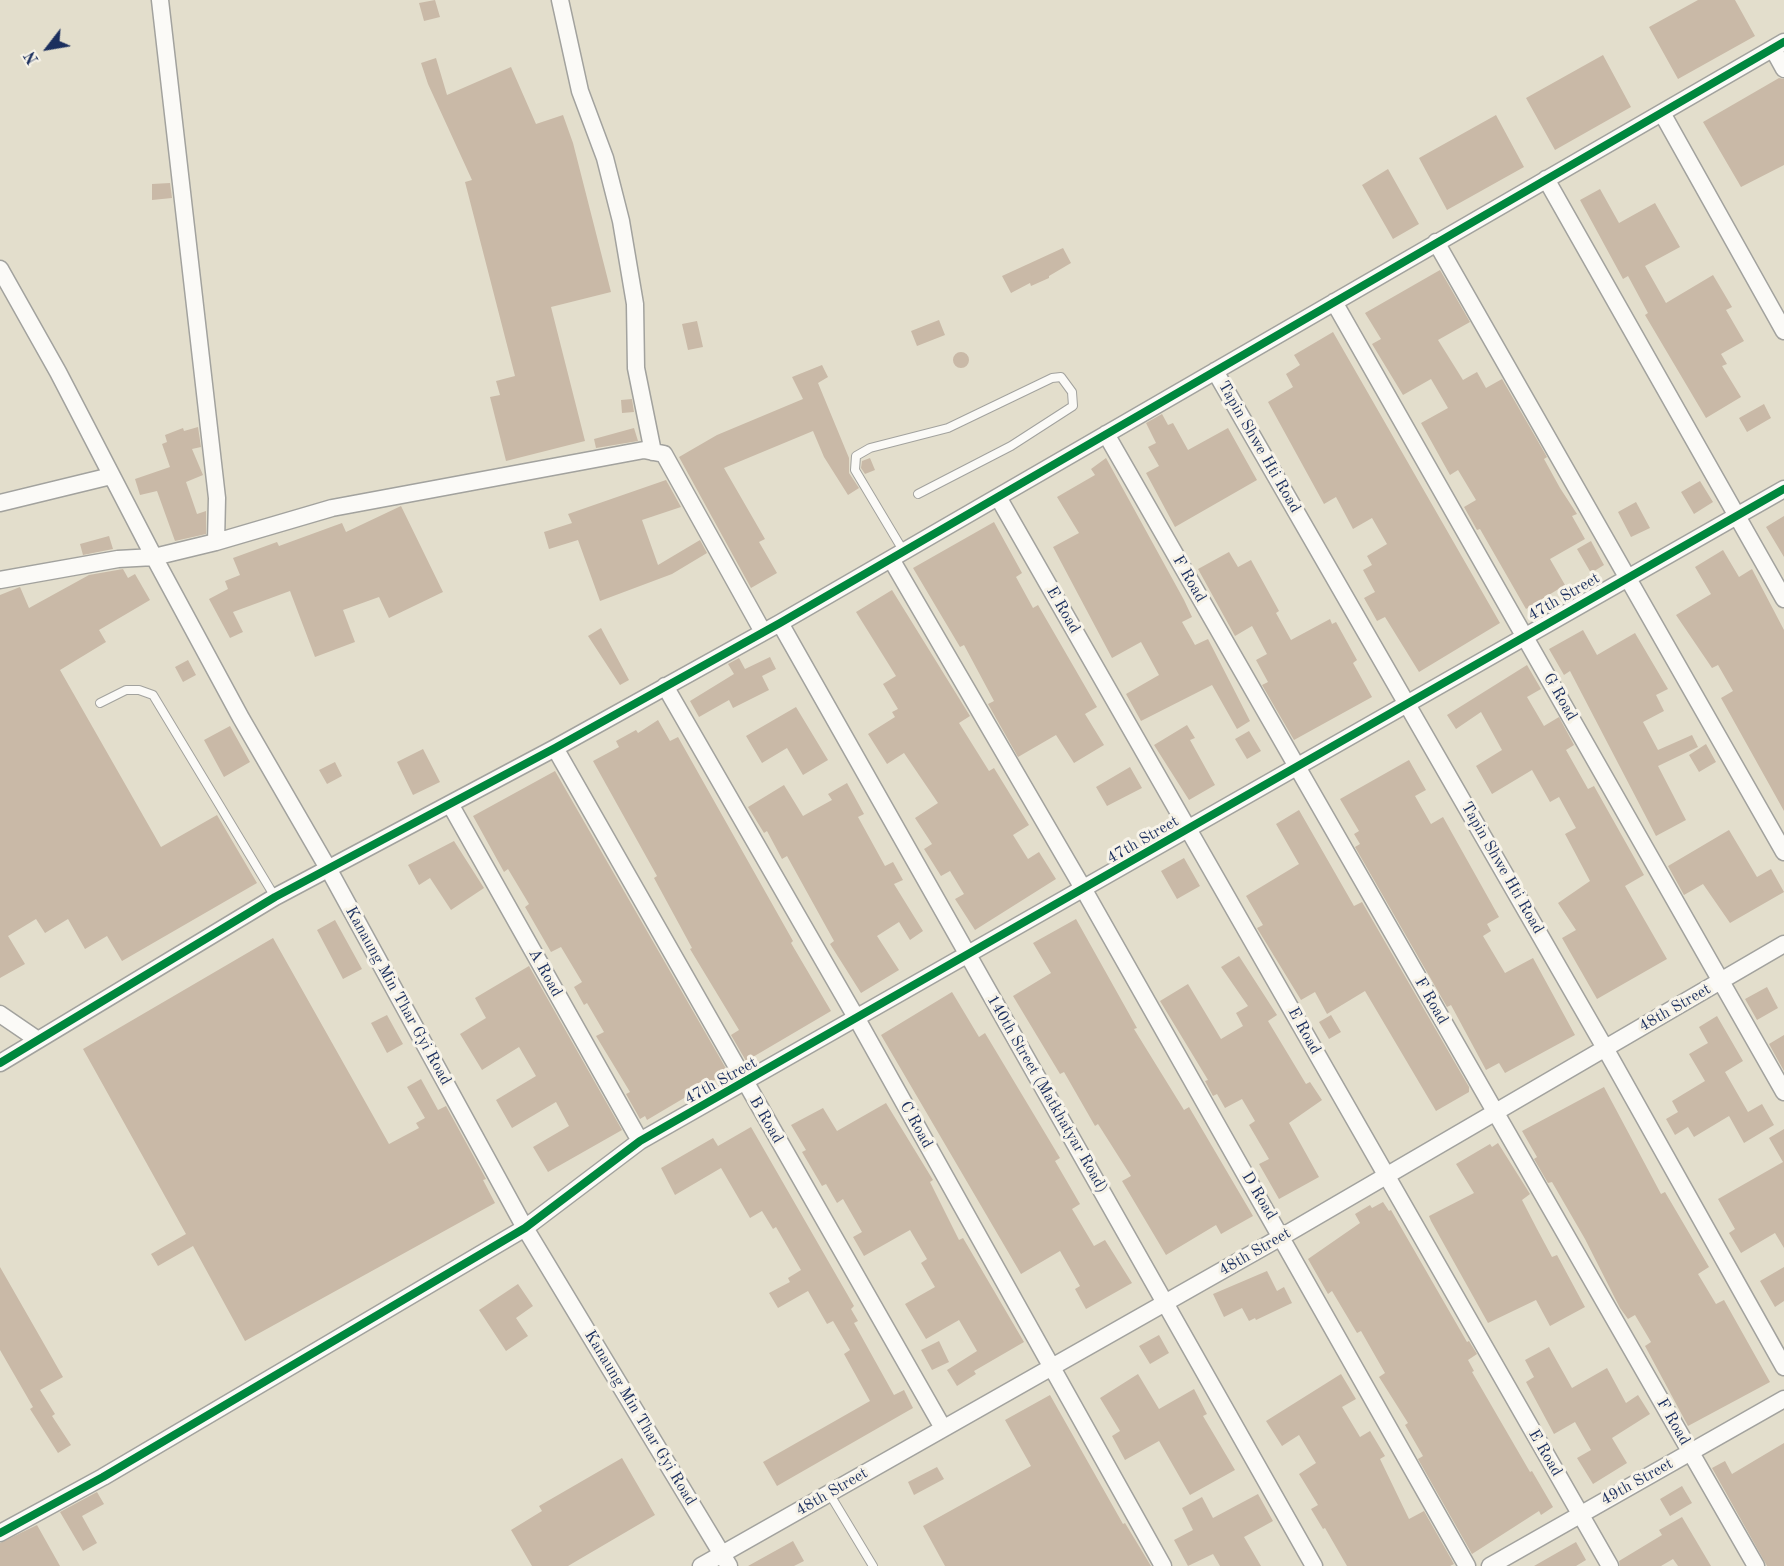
<!DOCTYPE html>
<style>
body{margin:0}
#map{position:relative;width:1784px;height:1566px;overflow:hidden;background:#e3decc;font-family:"Old Standard TT",serif}
canvas{display:block}
.north{position:absolute;left:18px;top:18px;width:60px;height:60px;-webkit-text-stroke:4px #f7f3e8;paint-order:stroke;rotate:239deg;font-size:16px;font-weight:700;line-height:24px;text-align:center;color:#1b2f5e}
.north::after{content:'';display:block;margin:auto;width:21px;height:27px;background:#1b2f5e;clip-path:polygon(50% 0,100% 100%,50% 72%,0 100%)}
</style>
<div id="map">
<canvas width="1784" height="1566"></canvas>
<div class="north">N</div>
</div>
<script>
const g = document.querySelector('canvas').getContext('2d');
g.lineJoin = 'round';
function fillPath(path, color) { g.fillStyle = color; g.fill(path, 'evenodd'); }
const toPath = rows => new Path2D(rows.map(r => 'M' + r).join(''));
function strokePath(path, color, width, dash) { g.strokeStyle = color; g.lineWidth = width; g.lineCap = dash ? 'butt' : 'round'; g.setLineDash(dash || []); g.stroke(path); }
function write(font, color, halo, rows, align = 'center') {
  g.font = font + ' "Old Standard TT",serif'; g.lineWidth = 6; g.setLineDash([]); g.textBaseline = 'middle'; g.strokeStyle = halo; g.fillStyle = color; for (const [text, x, y, turn = 0] of rows) {
    g.save(); g.translate(x, y); g.rotate((+turn || 0) * Math.PI / 180); g.textAlign = isNaN(turn) ? turn : align; if (halo) g.strokeText(text, 0, 0); g.fillText(text, 0, 0); g.restore();
  }
}
fillPath(toPath([
 [435,0,440,17,424,21,419,3],
 [1698,0,1735,0,1755,36,1678,79,1649,27],
 [1603,55,1631,107,1555,150,1526,98],
 [436,58,447,95,511,67,536,124,563,115,573,143,611,292,551,307,585,441,506,461,490,397,500,395,496,381,515,376,465,182,472,180,428,84,421,63],
 [1779,78,1784,79,1784,165,1741,187,1703,122],
 [1496,115,1524,167,1447,210,1419,158],
 [1388,169,1419,224,1393,239,1362,185],
 [170,183,172,198,152,200,152,184],
 [1600,189,1619,223,1655,203,1680,247,1645,266,1666,303,1713,275,1732,307,1726,310,1744,341,1721,354,1727,364,1722,366,1741,397,1706,418,1645,315,1648,313,1628,276,1623,279,1580,200],
 [1063,248,1071,263,1049,276,1049,278,1031,286,1030,283,1011,293,1002,276],
 [1440,270,1470,322,1438,340,1463,380,1477,372,1486,388,1502,379,1547,457,1544,459,1560,488,1577,514,1572,516,1585,539,1550,559,1565,585,1526,609,1480,529,1477,530,1464,507,1476,500,1458,470,1450,475,1421,423,1448,408,1431,379,1403,395,1372,344,1381,339,1365,313],
 [939,320,945,335,917,346,911,331],
 [697,321,703,347,688,350,682,324],
 [1333,332,1500,623,1419,672,1385,617,1377,621,1364,598,1375,592,1363,570,1372,565,1367,556,1387,544,1372,518,1353,529,1336,497,1324,504,1268,402,1293,387,1286,374,1300,365,1294,355],
 '953 360a8 8 0 1 1 16 0a8 8 0 1 1-16 0Z',
 [822,365,828,377,818,383,849,458,849,473,859,488,848,495,824,457,813,431,724,468,765,539,759,542,777,573,751,588,679,457,717,435,803,399,792,377],
 [632,399,634,412,622,413,621,400],
 [1764,404,1771,418,1747,432,1739,418],
 [1162,414,1168,425,1173,423,1188,450,1228,428,1257,480,1175,527,1146,473,1159,466,1148,447,1156,443,1146,423],
 [198,427,201,447,192,449,203,475,186,482,197,514,206,511,206,534,175,541,157,491,140,495,135,479,170,467,162,444,167,442,165,435,183,428,184,431],
 [634,428,638,441,596,448,594,439],
 [870,458,875,470,865,474,861,468,862,461],
 [1106,458,1184,600,1192,617,1182,622,1195,645,1208,639,1250,721,1237,729,1212,685,1141,721,1126,694,1159,675,1141,642,1112,658,1053,547,1079,533,1057,497,1095,475,1091,469],
 [666,480,681,507,642,520,658,565,700,540,707,553,672,574,600,601,578,540,549,549,544,532,572,523,568,514],
 [1700,481,1713,502,1694,514,1681,492],
 [1636,502,1650,528,1631,537,1618,512],
 [401,506,443,592,389,618,379,597,343,610,355,642,315,657,290,591,233,612,243,632,230,638,209,599,228,589,225,581,240,575,233,558,277,542,279,546,342,523,346,532],
 [1784,516,1784,557,1766,527],
 [994,522,1022,573,1016,577,1033,608,1038,605,1097,707,1085,714,1104,745,1074,763,1056,735,1018,757,988,704,994,701,964,645,960,647,913,568],
 [109,536,113,549,83,555,80,544],
 [1591,541,1604,565,1591,573,1577,549],
 [1723,550,1739,577,1752,569,1784,630,1784,811,1721,698,1733,691,1718,665,1712,668,1676,615,1711,594,1695,567],
 [1229,552,1238,567,1251,560,1279,611,1276,613,1291,640,1330,619,1332,624,1336,622,1357,660,1353,663,1372,697,1294,740,1262,685,1268,682,1256,660,1267,654,1252,626,1235,636,1198,569],
 [123,569,128,578,135,574,150,600,99,630,106,642,60,670,161,847,217,815,257,883,122,961,107,936,85,949,68,919,45,933,36,919,8,936,25,964,0,978,0,595,20,587,29,608,89,575],
 [892,590,970,716,959,723,989,771,994,768,1029,825,1013,835,1028,859,1039,852,1056,879,975,930,955,899,964,894,950,871,941,876,924,849,932,844,915,818,938,803,904,753,887,764,868,734,895,717,892,712,898,709,883,684,896,676,856,612],
 [601,628,629,680,620,685,588,636],
 [1583,630,1597,655,1635,633,1668,689,1656,695,1664,711,1643,722,1658,750,1692,735,1698,747,1658,766,1686,820,1656,836,1570,671,1564,675,1549,649],
 [770,657,776,669,762,676,769,690,733,708,729,700,699,717,690,701,734,674,728,664,739,658,745,669],
 [188,660,196,675,183,682,175,667],
 [1527,665,1541,689,1527,697,1544,726,1559,717,1574,745,1566,750,1588,789,1594,786,1644,875,1625,886,1667,959,1597,999,1562,938,1576,930,1558,903,1590,881,1565,834,1576,828,1559,797,1550,802,1532,770,1492,794,1476,766,1502,750,1481,712,1456,729,1447,715],
 [796,707,828,760,803,775,787,748,762,763,746,736],
 [658,720,670,741,678,737,793,941,791,943,831,1011,746,1061,731,1035,739,1030,690,949,692,948,654,878,657,876,593,761,619,747,616,741,636,730,638,733],
 [1187,725,1195,738,1190,740,1215,785,1189,800,1154,745],
 [230,726,250,762,224,777,204,740],
 [1249,731,1261,751,1247,759,1235,739],
 [1706,744,1716,762,1699,772,1689,755],
 [423,749,440,782,413,795,397,762],
 [1409,760,1426,790,1415,796,1431,824,1443,817,1499,917,1487,924,1491,931,1483,936,1505,973,1533,958,1575,1035,1505,1073,1499,1063,1486,1070,1451,1005,1447,1007,1355,847,1360,844,1354,834,1359,831,1340,799],
 [335,762,342,776,327,784,319,770],
 [1130,767,1142,788,1107,806,1096,787],
 [555,771,728,1072,647,1120,645,1116,640,1119,626,1094,630,1092,596,1036,604,1032,587,1003,584,1005,574,987,582,982,561,947,551,952,525,907,529,904,508,869,504,872,473,816],
 [847,783,864,814,858,817,885,866,893,862,903,880,894,884,923,931,910,940,899,922,877,936,899,970,861,993,830,944,834,941,787,856,782,859,767,831,764,833,748,807,784,785,803,816,832,800,828,794],
 [1299,810,1354,906,1362,902,1469,1087,1469,1092,1436,1111,1365,991,1327,1014,1315,992,1301,1000,1257,928,1263,925,1246,896,1299,864,1276,824],
 [1729,830,1757,877,1771,869,1784,892,1730,923,1703,884,1684,895,1668,866],
 [454,841,484,888,451,910,430,878,419,885,408,865],
 [1184,858,1200,886,1177,899,1161,871],
 [1076,919,1137,1028,1134,1029,1184,1110,1189,1107,1253,1216,1221,1234,1216,1225,1166,1255,1122,1181,1131,1176,1098,1124,1095,1126,1064,1072,1060,1074,1013,996,1051,973,1033,943],
 [335,920,362,969,343,979,317,930],
 [273,938,389,1144,419,1128,416,1123,425,1118,407,1087,421,1079,438,1110,446,1106,486,1179,483,1180,495,1203,245,1341,193,1246,158,1266,151,1254,186,1234,83,1049],
 [1239,956,1277,1015,1268,1021,1306,1084,1310,1082,1322,1100,1289,1123,1319,1177,1279,1199,1259,1164,1269,1159,1249,1125,1255,1121,1242,1099,1225,1108,1217,1094,1213,1096,1205,1081,1208,1080,1160,1001,1188,984,1221,1039,1243,1026,1236,1013,1248,1006,1221,967],
 [529,966,622,1130,548,1172,533,1147,569,1126,556,1102,512,1128,496,1100,536,1076,519,1047,482,1070,460,1034,486,1018,475,998],
 [1767,987,1778,1008,1757,1020,1745,999],
 [952,992,979,1037,985,1033,1060,1158,1055,1161,1080,1204,1072,1209,1094,1246,1105,1240,1132,1283,1086,1309,1075,1289,1080,1286,1060,1251,1021,1274,881,1035],
 [387,1015,403,1044,387,1053,371,1023],
 [1331,1015,1341,1032,1329,1039,1319,1022],
 [1717,1016,1743,1061,1725,1072,1748,1112,1762,1104,1774,1125,1744,1143,1729,1116,1694,1137,1688,1127,1675,1135,1666,1119,1678,1112,1672,1101,1705,1081,1689,1054,1708,1043,1699,1027],
 [1784,1035,1784,1071,1769,1044],
 [1604,1087,1661,1194,1665,1192,1709,1267,1698,1274,1716,1304,1724,1300,1770,1382,1688,1426,1645,1346,1651,1342,1635,1315,1628,1319,1620,1308,1585,1239,1552,1182,1548,1183,1534,1159,1537,1157,1522,1131],
 [886,1103,933,1180,930,1182,959,1240,963,1238,1024,1342,974,1371,976,1374,957,1386,947,1370,977,1351,959,1320,926,1339,905,1304,935,1287,921,1263,927,1259,910,1230,864,1256,853,1237,862,1232,843,1199,837,1203,826,1184,822,1186,802,1152,806,1150,791,1125,823,1108,837,1131],
 [751,1127,854,1306,851,1309,858,1321,854,1323,894,1395,904,1390,913,1408,777,1486,763,1462,870,1401,844,1354,850,1350,833,1321,827,1324,808,1291,778,1308,769,1293,790,1282,788,1278,801,1270,776,1227,773,1229,762,1211,750,1218,721,1168,675,1195,661,1168,713,1138,718,1146],
 [1784,1129,1784,1248,1775,1233,1741,1253,1729,1233,1735,1229,1718,1199,1783,1162,1769,1138],
 [1498,1143,1530,1194,1522,1200,1537,1229,1552,1257,1557,1255,1585,1307,1550,1326,1536,1300,1488,1323,1431,1221,1429,1216,1474,1193,1456,1164,1490,1144,1492,1147],
 [1383,1202,1389,1211,1391,1210,1467,1342,1469,1341,1477,1354,1468,1360,1474,1371,1472,1372,1530,1472,1532,1471,1553,1507,1541,1515,1539,1511,1472,1554,1418,1459,1423,1456,1405,1425,1408,1423,1379,1377,1385,1373,1361,1331,1357,1333,1332,1291,1328,1294,1308,1259,1360,1223,1355,1214,1370,1205,1372,1208],
 [0,1267,63,1377,40,1390,55,1414,52,1416,71,1445,58,1453,30,1409,33,1407,0,1350],
 [1784,1267,1784,1301,1775,1307,1760,1281],
 [1267,1271,1277,1291,1284,1287,1292,1303,1256,1320,1255,1318,1249,1321,1242,1308,1224,1317,1213,1294],
 [518,1284,533,1306,516,1318,528,1336,506,1351,479,1310],
 [1159,1335,1169,1353,1150,1364,1139,1346],
 [939,1341,949,1362,932,1370,921,1350],
 [1549,1347,1572,1388,1607,1368,1626,1403,1638,1395,1650,1414,1612,1438,1627,1463,1593,1484,1577,1458,1591,1450,1575,1422,1554,1434,1526,1382,1534,1377,1525,1360],
 [1138,1374,1159,1409,1194,1389,1207,1414,1203,1416,1235,1470,1190,1495,1159,1441,1125,1460,1112,1436,1120,1431,1100,1398],
 [1341,1374,1356,1399,1342,1407,1360,1437,1370,1431,1385,1456,1380,1459,1409,1519,1424,1511,1454,1564,1450,1566,1347,1566,1325,1528,1323,1529,1311,1509,1318,1505,1299,1474,1316,1463,1299,1435,1282,1446,1266,1421],
 [1050,1395,1123,1524,1125,1523,1151,1566,945,1566,923,1526,1031,1466,1005,1420],
 [1784,1443,1784,1566,1767,1566,1712,1468,1725,1461,1732,1474],
 [622,1458,655,1515,568,1566,532,1566,511,1530,542,1511,539,1506],
 [937,1467,944,1479,914,1495,908,1482],
 [1682,1486,1692,1503,1670,1516,1660,1499],
 [97,1492,104,1504,82,1516,97,1543,83,1551,60,1512],
 [1258,1494,1273,1521,1244,1537,1261,1566,1220,1566,1213,1554,1188,1566,1174,1540,1193,1530,1182,1508,1202,1497,1213,1518],
 [1682,1517,1711,1566,1678,1566,1673,1559,1661,1566,1620,1566,1619,1561,1662,1535,1659,1530],
 [37,1525,60,1566,0,1566,0,1543],
 [793,1541,804,1561,794,1566,748,1566],
 [1576,1542,1586,1560,1576,1566,1534,1566]
]), '#c9b9a7');
const service = toPath([
 [904,552,855,470,856,456,870,448,948,428,1052,378,1061,377,1072,392,1073,406,1011,446,918,494],
 [100,703,126,690,139,690,153,695,275,897],
 [829,1493,873,1566]
]);
const minor = toPath([
 [560,0,580,91,605,158,621,221,635,304,636,368,653,452],
 [1773,49,1784,69],
 [1662,113,1784,331],
 [1546,179,1784,599],
 [1436,242,1784,852],
 [0,269,58,372,154,557,216,542,217,498,160,0],
 [1334,302,1784,1092],
 [1215,371,1605,1048,1784,1367],
 [1106,434,1756,1566],
 [998,497,1610,1566],
 [0,503,111,476],
 [216,542,332,508,644,450,664,454,763,632],
 [891,559,1084,890,1467,1566],
 [0,580,118,559,154,557,241,718,329,870,525,1228,729,1566],
 [780,623,1314,1566],
 [665,686,857,1019,1163,1566],
 [555,748,943,1428],
 [450,804,640,1141],
 [0,1014,38,1040],
 [0,1063,275,897,555,748,780,623,1784,42],
 [0,1533,103,1477,525,1228,640,1141,1784,489],
 [701,1566,1283,1236,1784,944],
 [1490,1566,1784,1399]
]);
strokePath(service, '#a2a29e', 10);
strokePath(minor, '#a2a29e', 19);
strokePath(service, '#fbfaf7', 8);
strokePath(minor, '#fbfaf7', 16);
strokePath(toPath([
 [0,1063,275,897,555,748,780,623,1784,42],
 [0,1533,103,1477,525,1228,640,1141,1784,489]
]), '#00873e', 8);
write('16px', '#1b2f5e', '#f7f3e8', [
 ["Tapin Shwe Hti Road",1259,447,60],
 ["F Road",1189,579,60],
 ["47th Street",1564,597,-30],
 ["E Road",1063,610,60],
 ["G Road",1560,697,60],
 ["47th Street",1143,840,-30],
 ["Tapin Shwe Hti Road",1502,868,60],
 ["A Road",545,973,61],
 ["Kanaung Min Thar Gyi Road",398,996,61],
 ["F Road",1431,1001,60],
 ["48th Street",1675,1008,-30],
 ["E Road",1304,1031,61],
 ["47th Street",721,1081,-29],
 ["140th Street (Matkhatyar Road)",1047,1094,60],
 ["B Road",766,1120,60],
 ["C Road",916,1125,61],
 ["D Road",1259,1196,59],
 ["48th Street",1255,1252,-30],
 ["Kanaung Min Thar Gyi Road",640,1418,59],
 ["F Road",1673,1422,60],
 ["E Road",1545,1453,60],
 ["49th Street",1637,1482,-29],
 ["48th Street",832,1492,-30]
]);
</script>
